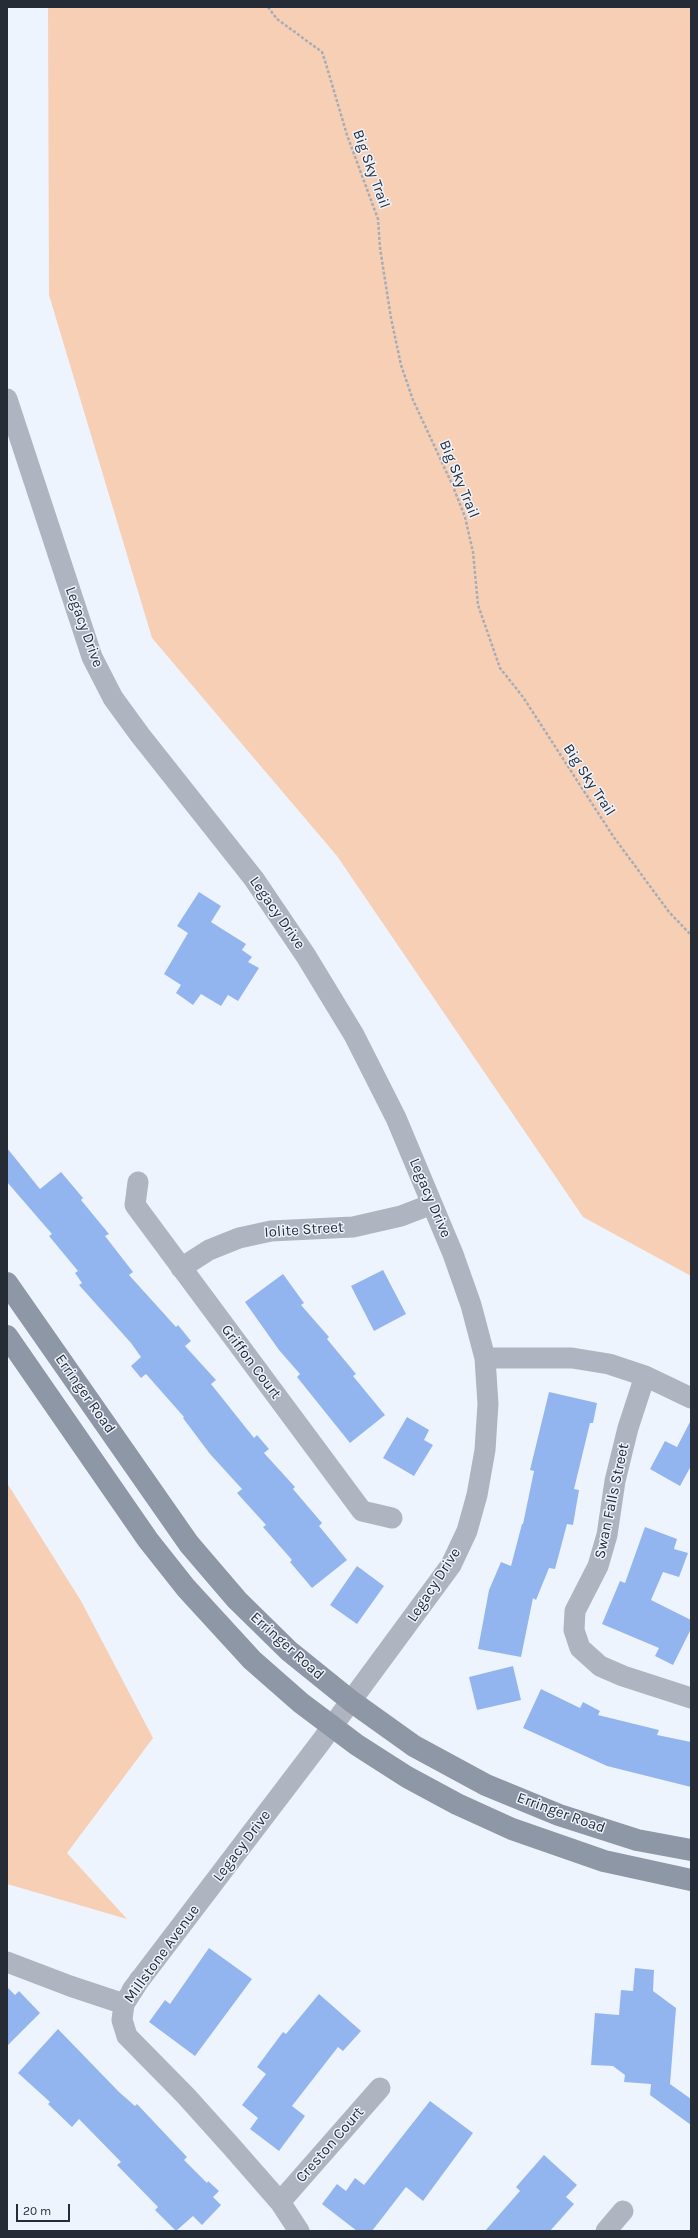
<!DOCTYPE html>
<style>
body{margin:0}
#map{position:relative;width:698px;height:2238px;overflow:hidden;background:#eef4fe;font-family:Karla,sans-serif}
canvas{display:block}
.frame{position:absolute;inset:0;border:8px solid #262c35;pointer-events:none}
.scale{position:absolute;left:16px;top:2204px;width:54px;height:18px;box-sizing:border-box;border:2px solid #262c35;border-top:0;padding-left:5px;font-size:12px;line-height:14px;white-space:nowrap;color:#262c35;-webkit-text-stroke:3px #eef4fe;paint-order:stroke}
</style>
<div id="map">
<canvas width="698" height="2238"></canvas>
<div class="frame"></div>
<div class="scale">20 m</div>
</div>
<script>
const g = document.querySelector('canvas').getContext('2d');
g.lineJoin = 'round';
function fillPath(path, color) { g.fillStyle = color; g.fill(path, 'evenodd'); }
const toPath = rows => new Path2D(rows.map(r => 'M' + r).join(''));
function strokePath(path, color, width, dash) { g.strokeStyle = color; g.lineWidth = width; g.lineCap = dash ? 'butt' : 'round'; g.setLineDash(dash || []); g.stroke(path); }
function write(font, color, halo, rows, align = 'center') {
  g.font = font + ' Karla,sans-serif'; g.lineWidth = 3; g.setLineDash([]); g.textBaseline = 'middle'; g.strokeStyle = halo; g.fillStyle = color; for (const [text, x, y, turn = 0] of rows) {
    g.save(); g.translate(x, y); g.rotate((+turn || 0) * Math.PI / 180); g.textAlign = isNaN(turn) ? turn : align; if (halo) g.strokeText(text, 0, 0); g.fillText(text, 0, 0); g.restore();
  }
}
fillPath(toPath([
 [48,7,691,7,691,1276,583,1217,337,856,152,638,49,295],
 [7,1483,81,1601,153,1738,67,1853,127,1919,7,1884]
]), '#f6cfb5');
fillPath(toPath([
 [199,892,221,906,211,922,246,944,242,950,252,957,248,962,259,968,238,1001,228,995,221,1006,201,994,193,1005,176,993,181,985,164,974,188,933,177,926],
 [7,1148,40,1189,61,1172,83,1198,81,1200,109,1234,105,1236,133,1272,129,1275,176,1327,178,1325,191,1341,185,1346,216,1380,211,1384,254,1438,257,1435,269,1449,264,1453,295,1487,293,1489,322,1523,319,1526,347,1560,312,1588,290,1562,292,1560,263,1527,266,1525,237,1493,242,1489,210,1454,183,1418,184,1417,146,1374,141,1378,131,1366,141,1357,131,1343,79,1285,82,1283,75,1273,78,1271,49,1236,52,1234,7,1182],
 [383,1270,406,1314,374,1331,351,1286],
 [283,1274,304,1303,301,1305,329,1337,327,1339,356,1374,353,1376,385,1415,350,1443,297,1377,300,1374,279,1350,245,1302],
 [549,1392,597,1403,593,1423,590,1423,574,1489,579,1490,573,1525,567,1524,555,1569,549,1568,536,1600,533,1598,521,1657,478,1649,489,1590,501,1562,511,1566,522,1524,523,1524,534,1471,530,1470],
 [407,1417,429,1430,424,1440,433,1445,414,1476,383,1458],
 [691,1420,691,1466,680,1486,650,1469,665,1441,677,1447],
 [645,1527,677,1539,674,1549,688,1553,679,1577,663,1572,651,1600,691,1620,691,1629,673,1665,655,1656,659,1648,602,1624,620,1581,625,1583],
 [357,1566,384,1586,357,1624,330,1605],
 [513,1666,521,1700,477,1710,469,1677],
 [541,1689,580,1708,583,1702,600,1711,598,1715,659,1730,657,1735,691,1742,691,1787,607,1766,523,1728],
 [209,1948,252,1979,195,2056,149,2022,165,2000,170,2004],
 [635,1968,654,1970,653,1991,676,2008,670,2084,691,2099,691,2125,650,2095,651,2084,624,2082,625,2075,613,2066,591,2065,595,2013,619,2015,621,1990,633,1991],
 [7,1987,15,1995,19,1991,40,2013,7,2046],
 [319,1994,361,2031,343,2051,338,2047,292,2106,305,2116,279,2151,250,2129,258,2118,242,2105,266,2074,257,2067,283,2032,286,2034],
 [58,2029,119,2092,135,2106,137,2104,187,2157,184,2160,207,2183,208,2181,219,2191,213,2197,221,2205,202,2225,193,2216,176,2231,155,2210,158,2207,117,2165,121,2162,79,2119,72,2127,48,2104,50,2102,18,2073],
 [430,2101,473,2133,423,2201,406,2187,372,2231,357,2231,322,2204,337,2184,346,2191,355,2178,364,2185],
 [544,2155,577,2185,566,2197,574,2204,550,2231,485,2231,520,2191,516,2187]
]), '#93b5ef');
strokePath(toPath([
 [268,7,277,19,322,52,326,64,347,135,378,219,380,248,391,318,401,365,413,400,452,484,465,517,473,552,478,605,500,668,523,697,613,836,669,912,691,935]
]), '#a7adb7', 2.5, [3, 2]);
strokePath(toPath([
 [7,399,92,657,113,698,140,735,254,879,306,956,354,1035,396,1118,453,1254,471,1305,485,1358,488,1404,485,1450,477,1495,467,1531,451,1565,320,1743,132,1990],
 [138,1182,135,1205,362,1511,392,1518],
 [181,1268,209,1250,239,1238,271,1231,353,1227,401,1216,432,1204],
 [485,1358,572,1358,609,1364,645,1376,691,1398],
 [645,1376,628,1428,615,1481,607,1535,598,1566,575,1611,574,1630,580,1648,600,1666,623,1676,691,1698],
 [7,1962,70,1986,124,2004],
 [140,1979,124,2004,122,2020,127,2036,186,2096,231,2146,280,2202,299,2231],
 [280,2202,380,2088],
 [606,2231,623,2211]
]), '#afb5c0', 21);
strokePath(toPath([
 [7,1283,189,1544,237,1600,289,1651,351,1701,414,1746,486,1785,559,1815,637,1840,691,1850],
 [7,1336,148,1540,186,1588,252,1660,301,1703,357,1745,407,1777,457,1804,512,1829,604,1861,691,1880]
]), '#8e97a6', 22);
write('15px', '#262c35', '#eef4fe', [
 ["Big Sky Trail",371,169,70],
 ["Big Sky Trail",459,479,68],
 ["Legacy Drive",84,627,70],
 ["Big Sky Trail",589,780,57],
 ["Legacy Drive",277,913,55],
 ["Legacy Drive",430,1198,67],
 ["Iolite Street",304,1230,-4],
 ["Griffon Court",251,1362,53],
 ["Erringer Road",85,1394,55],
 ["Swan Falls Street",612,1501,-78],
 ["Legacy Drive",434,1585,-57],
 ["Erringer Road",287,1646,42],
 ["Erringer Road",561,1813,20],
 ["Legacy Drive",242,1846,-53],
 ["Millstone Avenue",162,1954,-54],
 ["Creston Court",330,2145,-49]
]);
</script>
